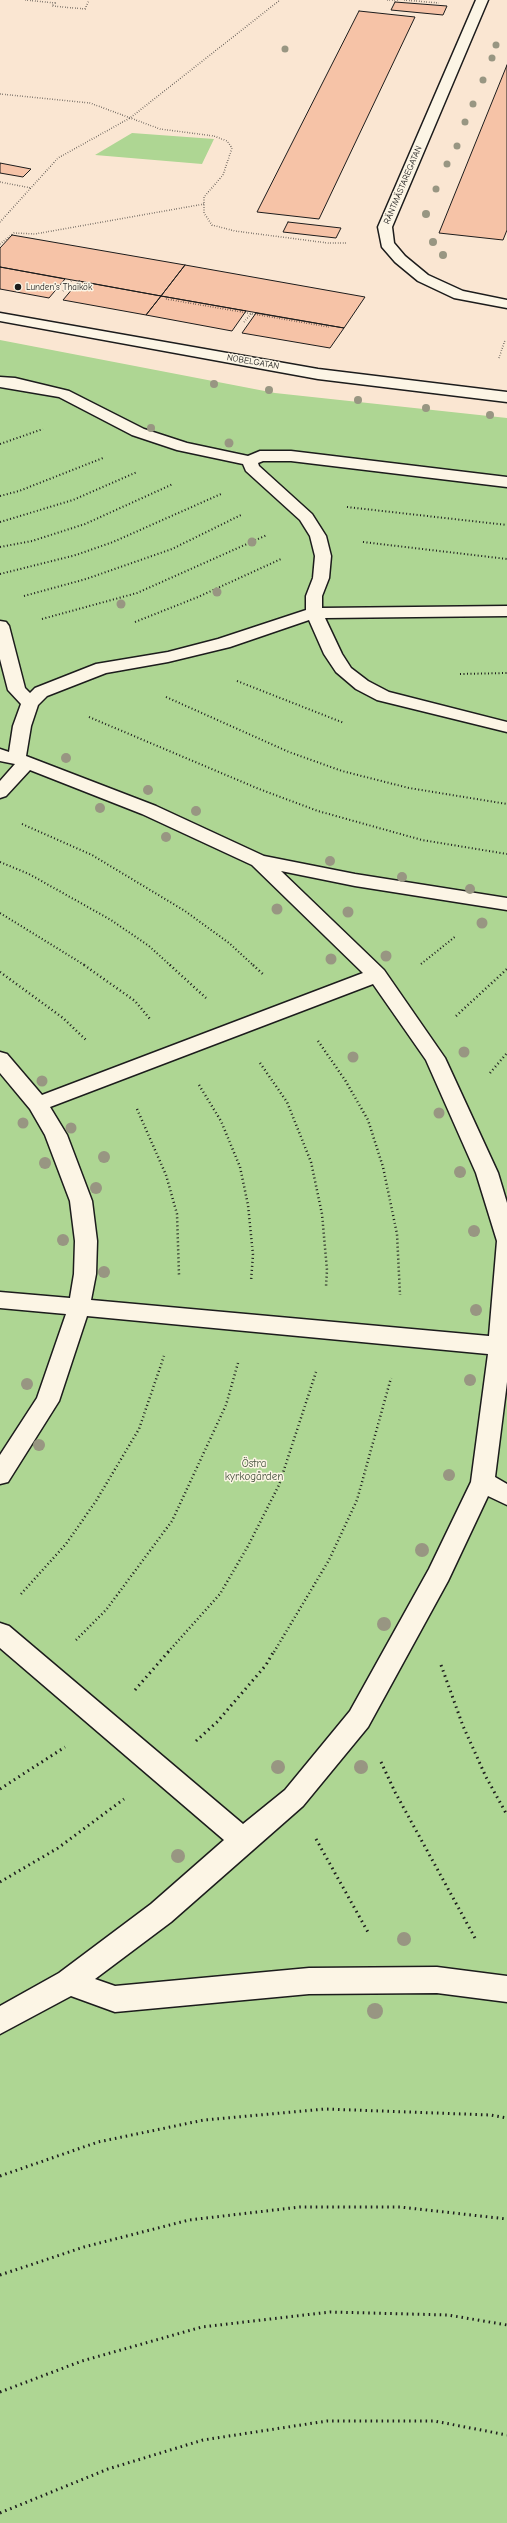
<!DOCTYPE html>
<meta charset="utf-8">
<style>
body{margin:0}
canvas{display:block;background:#fae6d2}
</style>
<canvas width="507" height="2523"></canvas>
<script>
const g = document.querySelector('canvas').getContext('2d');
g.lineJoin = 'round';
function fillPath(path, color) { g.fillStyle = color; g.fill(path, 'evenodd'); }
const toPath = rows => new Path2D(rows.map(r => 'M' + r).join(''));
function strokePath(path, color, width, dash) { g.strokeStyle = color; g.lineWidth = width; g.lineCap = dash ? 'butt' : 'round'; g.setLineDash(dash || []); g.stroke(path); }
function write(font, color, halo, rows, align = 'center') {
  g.font = font + ' "Comic Neue",sans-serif'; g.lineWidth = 3; g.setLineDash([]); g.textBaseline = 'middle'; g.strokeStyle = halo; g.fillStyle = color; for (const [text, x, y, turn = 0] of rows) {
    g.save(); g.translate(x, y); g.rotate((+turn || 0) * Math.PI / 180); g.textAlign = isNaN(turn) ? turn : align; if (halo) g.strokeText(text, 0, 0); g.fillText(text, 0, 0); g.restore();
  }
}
fillPath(toPath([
 [132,133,214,139,202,164,95,155],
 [0,340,275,393,507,418,507,2523,0,2523]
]), '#aed693');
const building = toPath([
 [395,2,447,6,443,15,391,10,395,2],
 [359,11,415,17,319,219,257,212,359,11],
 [507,65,507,230,503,240,439,233,507,65],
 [0,164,0,163,31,169,23,177,0,173,0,164],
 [288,222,341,228,336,238,283,232,288,222],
 [12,235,185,265,161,296,0,267,0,248,12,235],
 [185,265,365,297,344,328,161,296,185,265],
 [0,267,65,279,49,298,0,289,0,267],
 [79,281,161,296,146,315,63,300,79,281],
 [161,296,246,311,232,331,146,315,161,296],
 [256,313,344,328,330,348,242,333,256,313]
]);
fillPath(building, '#f6c3a7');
strokePath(building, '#1c1c1c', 1);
const minor = toPath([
 [476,0,488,0,392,227,394,243,405,256,428,275,463,291,507,300,507,308,454,298,418,281,395,262,382,247,378,227,476,0],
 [0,313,318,369,507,392,507,402,318,379,0,321,0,313],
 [0,377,15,378,69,391,144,429,187,443,248,456,260,451,291,451,507,477,507,487,291,461,263,461,258,463,259,466,312,514,326,536,331,556,329,578,322,596,322,608,507,606,507,616,325,618,342,654,351,668,368,681,389,692,507,722,507,732,377,700,356,689,336,672,324,654,309,620,230,647,168,662,106,673,47,696,38,705,31,726,26,756,156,806,264,856,355,874,507,898,507,910,355,886,281,871,384,970,445,1058,498,1173,507,1203,507,1382,495,1477,507,1484,507,1505,488,1496,448,1581,368,1727,303,1806,171,1922,95,1979,115,1986,309,1968,437,1967,507,1976,507,2002,437,1993,309,1994,115,2012,71,1996,0,2034,0,2006,59,1973,151,1904,224,1840,0,1648,0,1623,9,1626,243,1824,285,1790,350,1711,429,1569,471,1482,488,1354,87,1316,59,1401,8,1482,0,1484,0,1455,37,1398,66,1314,0,1308,0,1292,70,1298,74,1274,75,1241,70,1201,45,1135,30,1109,0,1073,0,1052,7,1054,42,1095,363,973,252,865,142,814,30,770,6,796,0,798,0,781,15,764,0,761,0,749,9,752,13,726,21,704,8,690,0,659,0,621,6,622,9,626,25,688,30,693,35,688,96,664,168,652,218,639,306,610,306,596,313,578,315,556,310,536,300,520,246,471,243,464,177,450,132,435,59,397,0,387,0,377],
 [373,984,426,1060,476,1173,497,1241,489,1336,91,1300,96,1274,97,1241,92,1201,67,1135,50,1107,373,984]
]);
strokePath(minor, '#1c1c1c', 3);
strokePath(toPath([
 [25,0,55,3,52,6,85,9,89,0],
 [387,0,398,0],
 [404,0,439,3],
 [0,94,90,103,160,129,214,136,227,141,232,148,223,175,204,197,204,213,212,225,235,231,328,243,347,243],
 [0,182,31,188],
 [0,222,58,158,130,118,280,0],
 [0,244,14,233,35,234,204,204],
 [63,291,72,280],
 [166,299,329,327],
 [244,322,251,314],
 [499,358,505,340]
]), '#1c1c1c', 1.5, [0.5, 2]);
strokePath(toPath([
 [0,444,43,429],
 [0,496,19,491,103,458],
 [347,507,507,525],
 [0,522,73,500,137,472],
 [363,542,507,559],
 [0,547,32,541,85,524,173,484],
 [0,574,76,555,113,542,221,494],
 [24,596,86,579,172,549,243,514],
 [42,619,137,593,267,535],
 [135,622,198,597,281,559],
 [460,674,507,673],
 [237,681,344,723],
 [166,697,289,752,342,771,409,788,507,804],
 [89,717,259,789,318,811,422,840,507,854],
 [22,824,92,855,185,911,229,943,254,966],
 [0,862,29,874,111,920,149,946,171,966],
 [0,913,86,966],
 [421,964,456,936]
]), '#1c1c1c', 2, [1, 2.5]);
strokePath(toPath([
 [84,965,135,1001,150,1019],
 [170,965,206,998],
 [253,965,264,975],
 [0,972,63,1018,87,1041],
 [456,1016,507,969],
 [318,1041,345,1080,368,1120,383,1167,397,1234,400,1295],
 [260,1063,287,1102,311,1162,322,1214,327,1270,326,1287],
 [490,1073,507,1053],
 [199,1085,221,1121,240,1167,248,1205,253,1255,251,1281],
 [137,1109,166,1175,177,1214,179,1275],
 [21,1594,66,1544,96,1501,139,1429,164,1356],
 [76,1640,106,1610,172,1521,226,1405,238,1363],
 [168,1652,220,1594,248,1546,279,1485,316,1372],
 [274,1652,329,1560,357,1500,391,1378]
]), '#1c1c1c', 2.5, [1, 3]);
strokePath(toPath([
 [441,1665,463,1726,486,1777,507,1815],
 [135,1690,169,1651],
 [196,1741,217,1722,266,1665,274,1651],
 [381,1762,395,1792,475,1938],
 [0,1789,65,1747],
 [316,1839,369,1934],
 [0,1882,58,1848,124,1799],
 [0,2176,98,2142,204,2120,325,2109,491,2115,507,2118],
 [0,2275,84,2247,189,2220,300,2207,400,2207,507,2219],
 [0,2392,82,2361,202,2327,330,2312,448,2315,507,2325],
 [0,2513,108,2469,203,2440,327,2421,434,2421,507,2435]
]), '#1c1c1c', 3, [1.5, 4]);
fillPath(minor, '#fcf5e5');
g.fillStyle = '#989682';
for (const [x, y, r] of [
 [496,45,3.5],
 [285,49,3.5],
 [492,58,3.5],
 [483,80,3.5],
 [473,104,3.5],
 [465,122,3.5],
 [457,146,3.5],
 [447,164,3.5],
 [436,189,3.5],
 [426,214,4],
 [433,242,4],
 [443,255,4],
 [214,384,4],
 [269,390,4],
 [358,400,4],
 [426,408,4],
 [490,415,4],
 [151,428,4],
 [229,443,4.5],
 [252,542,4.5],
 [217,592,4.5],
 [121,604,4.5],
 [66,758,5],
 [148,790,5],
 [100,808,5],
 [196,811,5],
 [166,837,5],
 [330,861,5],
 [402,877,5],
 [470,889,5],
 [277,909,5.5],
 [348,912,5.5],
 [482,923,5.5],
 [386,956,5.5],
 [331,959,5.5],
 [464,1052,5.5],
 [353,1057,5.5],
 [42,1081,5.5],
 [439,1113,5.5],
 [23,1123,5.5],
 [71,1128,5.5],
 [104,1157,6],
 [45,1163,6],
 [460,1172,6],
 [96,1188,6],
 [474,1231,6],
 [63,1240,6],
 [104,1272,6],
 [476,1310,6],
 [470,1380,6],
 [27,1384,6],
 [39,1445,6],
 [449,1475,6],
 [422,1550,7],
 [384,1624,7],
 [278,1767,7],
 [361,1767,7],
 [178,1856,7],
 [404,1939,7],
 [375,2011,8]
]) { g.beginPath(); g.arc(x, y, r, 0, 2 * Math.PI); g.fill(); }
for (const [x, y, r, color] of [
 [18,287,4,"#1c1c1c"]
]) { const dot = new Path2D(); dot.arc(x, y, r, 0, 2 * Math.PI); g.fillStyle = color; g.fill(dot); strokePath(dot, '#fcf5e5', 1.5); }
write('9px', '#1c1c1c', '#fcf5e5', [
 ["RÄNTMÄSTAREGATAN",403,185,-67],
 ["NOBELGATAN",253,362,10]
]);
write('9px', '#1c1c1c', '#fcf5e5', [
 ["Lunden's Thaikök",26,287]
], 'left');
write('11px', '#485440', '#fcf5e5', [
 ["Östra",254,1464],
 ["kyrkogården",254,1477]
]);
</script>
